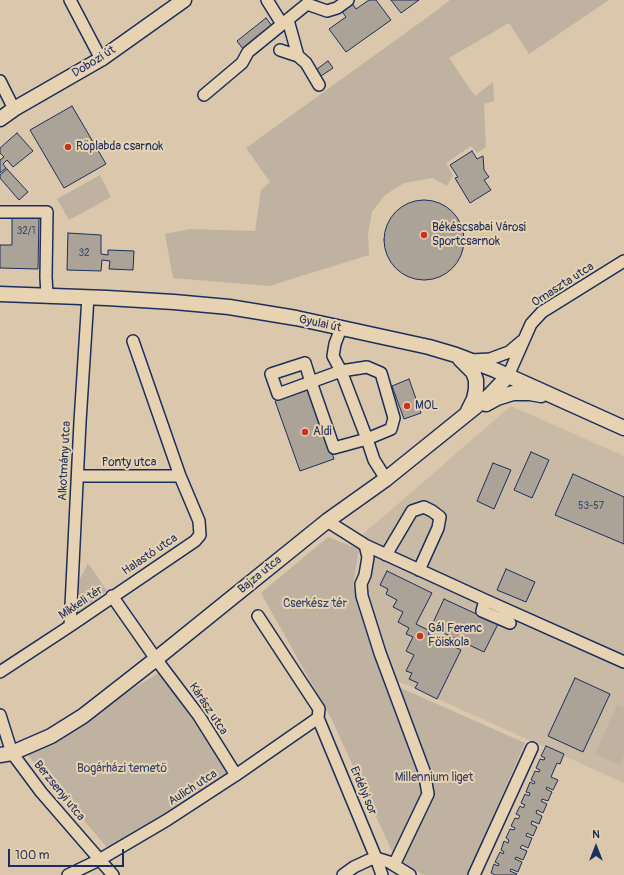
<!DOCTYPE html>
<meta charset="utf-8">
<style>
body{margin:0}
#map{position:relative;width:624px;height:875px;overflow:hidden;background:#dbc8ac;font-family:Pangolin,sans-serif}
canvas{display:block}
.north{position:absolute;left:576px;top:827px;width:40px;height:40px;-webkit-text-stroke:3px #e7d2b1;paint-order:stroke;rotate:0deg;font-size:11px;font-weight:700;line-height:16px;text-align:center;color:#1b2f5e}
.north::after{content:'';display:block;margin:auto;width:14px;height:18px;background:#1b2f5e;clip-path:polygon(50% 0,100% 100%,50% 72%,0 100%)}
.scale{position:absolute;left:8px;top:849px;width:116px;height:18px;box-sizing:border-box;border:2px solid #1b2f5e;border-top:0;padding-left:5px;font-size:12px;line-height:14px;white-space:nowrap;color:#1b2f5e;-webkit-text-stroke:3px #e7d2b1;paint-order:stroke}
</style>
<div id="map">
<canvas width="624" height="875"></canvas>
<div class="north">N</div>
<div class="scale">100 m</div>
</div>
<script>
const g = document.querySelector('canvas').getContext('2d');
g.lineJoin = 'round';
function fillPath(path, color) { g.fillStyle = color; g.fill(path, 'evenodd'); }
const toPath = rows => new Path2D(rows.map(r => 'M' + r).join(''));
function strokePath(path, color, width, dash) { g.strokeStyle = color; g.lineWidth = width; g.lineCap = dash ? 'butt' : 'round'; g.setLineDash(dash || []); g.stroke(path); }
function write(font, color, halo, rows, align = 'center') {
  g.font = font + ' Pangolin,sans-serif'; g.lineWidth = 4; g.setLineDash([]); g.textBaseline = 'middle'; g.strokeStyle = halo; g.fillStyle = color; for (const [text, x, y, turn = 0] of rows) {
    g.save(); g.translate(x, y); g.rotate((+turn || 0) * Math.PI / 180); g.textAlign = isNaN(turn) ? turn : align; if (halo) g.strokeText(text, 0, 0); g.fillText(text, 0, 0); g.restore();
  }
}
fillPath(toPath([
 [511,406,624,456,624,783,407,685,395,681,365,587,373,558,379,545,365,539,362,535]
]), '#c9baa5');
fillPath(toPath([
 [450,0,609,0,529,54,509,23,449,58,475,96,493,82,494,101,484,104,486,147,477,153,471,146,446,163,453,175,447,186,433,178,404,183,385,195,372,212,368,234,369,255,269,286,173,278,165,234,190,229,255,231,261,190,270,182,246,148,436,11],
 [100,175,111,197,69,220,57,199],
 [328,537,359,549,353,586,383,680,525,743,467,875,423,875,394,856,332,720,261,593],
 [88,563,107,591,78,612,79,581],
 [160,672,230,775,110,851,27,754],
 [617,705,624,708,624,755,620,765,595,754]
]), '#bfb2a1');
const building = toPath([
 [369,0,376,0,391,20,346,52,329,29,346,17,341,10,352,3,356,9,369,0],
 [391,0,419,0,401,13,391,0],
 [266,18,273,27,243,49,237,41,266,18],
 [328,61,333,68,318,78,313,72,328,61],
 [72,106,106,164,64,188,30,130,72,106],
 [17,133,33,151,13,167,7,160,3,164,6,168,0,173,0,160,4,157,0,153,0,148,17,133],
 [472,151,477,159,483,156,484,170,489,177,484,180,491,190,470,203,455,178,458,177,450,165,472,151],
 [7,169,28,192,19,200,0,178,0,175,7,169],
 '384 240a40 40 0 1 1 80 0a40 40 0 1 1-80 0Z',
 [12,217,39,217,38,269,0,268,0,245,12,245,12,217],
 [68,233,101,235,101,254,108,255,108,250,134,251,133,270,109,269,110,261,102,260,101,271,67,270,68,233],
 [409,379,421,413,404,419,392,386,409,379],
 [310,389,334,459,300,471,275,401,310,389],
 [531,452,549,460,532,498,514,490,531,452],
 [493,463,511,470,494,509,477,501,493,463],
 [573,474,624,497,624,544,555,515,573,474],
 [506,569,535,582,526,602,497,590,506,569],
 [387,571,432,593,416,624,430,631,428,634,461,650,437,699,415,688,418,683,409,679,412,673,406,671,414,655,406,651,413,637,406,634,409,628,398,622,403,612,393,607,397,600,386,594,388,589,380,585,387,571],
 [444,599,498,624,484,652,431,627,444,599],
 [575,678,610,694,583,752,548,736,575,678],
 [546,746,564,754,560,764,557,763,551,777,558,780,553,790,547,787,546,789,552,792,548,801,542,799,541,801,547,804,543,813,537,810,536,813,542,816,539,824,532,821,531,824,537,827,533,836,527,833,526,836,532,838,528,848,522,845,520,848,527,851,523,860,516,857,515,859,522,862,518,872,511,869,510,871,517,874,516,875,495,875,491,873,494,864,498,866,499,864,495,862,500,852,503,854,504,852,501,850,504,841,508,843,509,840,506,838,510,829,514,830,515,828,511,826,515,818,518,819,520,816,516,814,520,806,523,808,525,805,521,803,525,794,529,796,530,793,526,792,530,782,534,784,535,782,531,780,535,771,539,772,540,770,536,768,540,759,544,760,545,758,541,756,546,746]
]);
fillPath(building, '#aba298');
strokePath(building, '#1b2f5e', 1);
const minor = toPath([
 [70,0,101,59],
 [267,0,282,24],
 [307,4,327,11,337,8,348,0],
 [288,20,298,56,306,63,319,85],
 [280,50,298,56],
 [0,81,14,109],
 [204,95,242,63,248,52,307,4],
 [0,212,47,212,46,277,47,295],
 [341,328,335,344,333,356,341,371,367,439,374,460,386,479],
 [471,360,490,359,509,352,522,341],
 [305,363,311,382,278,394,271,374,305,363],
 [367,367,381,373,394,418,391,429,367,439,334,448,311,382,341,371,367,367],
 [508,376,531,324,542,312,624,261],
 [78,476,180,476],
 [327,521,365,545,485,600,624,662],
 [365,545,368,557,365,575,361,584,362,596,380,653,424,771,428,794,394,865],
 [386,555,412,511,424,507,432,511,440,517,438,528,419,570],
 [112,596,156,659,199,716,236,775],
 [485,600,482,611,510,623],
 [70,626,80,422,88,297],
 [0,672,70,626,195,541,200,535,199,521,180,476,133,341],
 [0,715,12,753,41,792,113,875],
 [318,718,376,858,382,875],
 [68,875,99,860,167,820,236,775,318,718,319,709,258,616],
 [343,875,354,867,369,860,376,858,389,862,410,875],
 [474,875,532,748]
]);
const major = toPath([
 [0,119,14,109,101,59,184,0],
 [0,294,107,298,174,302,229,307,296,318,429,347,456,355,495,370,624,428],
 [460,359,473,372,476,380,476,389,474,399,468,411],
 [486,404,497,398,513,393,530,393,541,395],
 [0,755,12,753,51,736,83,716,156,659,327,521,386,479,489,396,508,376]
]);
strokePath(minor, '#1b2f5e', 14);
strokePath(major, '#1b2f5e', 17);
strokePath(minor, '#e7d2b1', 11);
strokePath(major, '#e7d2b1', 14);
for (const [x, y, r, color] of [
 [68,147,4,"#c8321e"],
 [424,235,4,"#c8321e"],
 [407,406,4,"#c8321e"],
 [305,432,4,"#c8321e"],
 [420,636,4,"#c8321e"]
]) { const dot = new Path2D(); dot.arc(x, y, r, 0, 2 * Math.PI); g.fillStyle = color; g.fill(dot); strokePath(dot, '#e7d2b1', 1.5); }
write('10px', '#3f4c6c', null, [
 ["32/1",26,231],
 ["32",84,253],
 ["53-57",591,506]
]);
write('12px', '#1b2f5e', '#e7d2b1', [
 ["Dobozi út",94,62,-32],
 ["Omaszta utca",563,285,-33],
 ["Gyulai út",320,324,12],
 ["Alkotmány utca",65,461,-87],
 ["Ponty utca",129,463],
 ["Halastó utca",150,555,-34],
 ["Bajza utca",260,575,-39],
 ["Mikkeli tér",81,603,-34],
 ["Kárász utca",208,709,56],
 ["Aulich utca",193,788,-33],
 ["Berzsenyi utca",59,791,51],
 ["Erdélyi sor",363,791,67]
]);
write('12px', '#1b2f5e', '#e7d2b1', [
 ["Röplabda csarnok",76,147],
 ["Békéscsabai Városi",432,228],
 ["Sportcsarnok",432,242],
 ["MOL",415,406],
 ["Aldi",313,432],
 ["Gál Ferenc",428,629],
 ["Főiskola",428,643]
], 'left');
write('12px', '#344368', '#e7d2b1', [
 ["Cserkész tér",315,604],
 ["Bogárházi temető",122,769],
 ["Millennium liget",434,778]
]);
</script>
